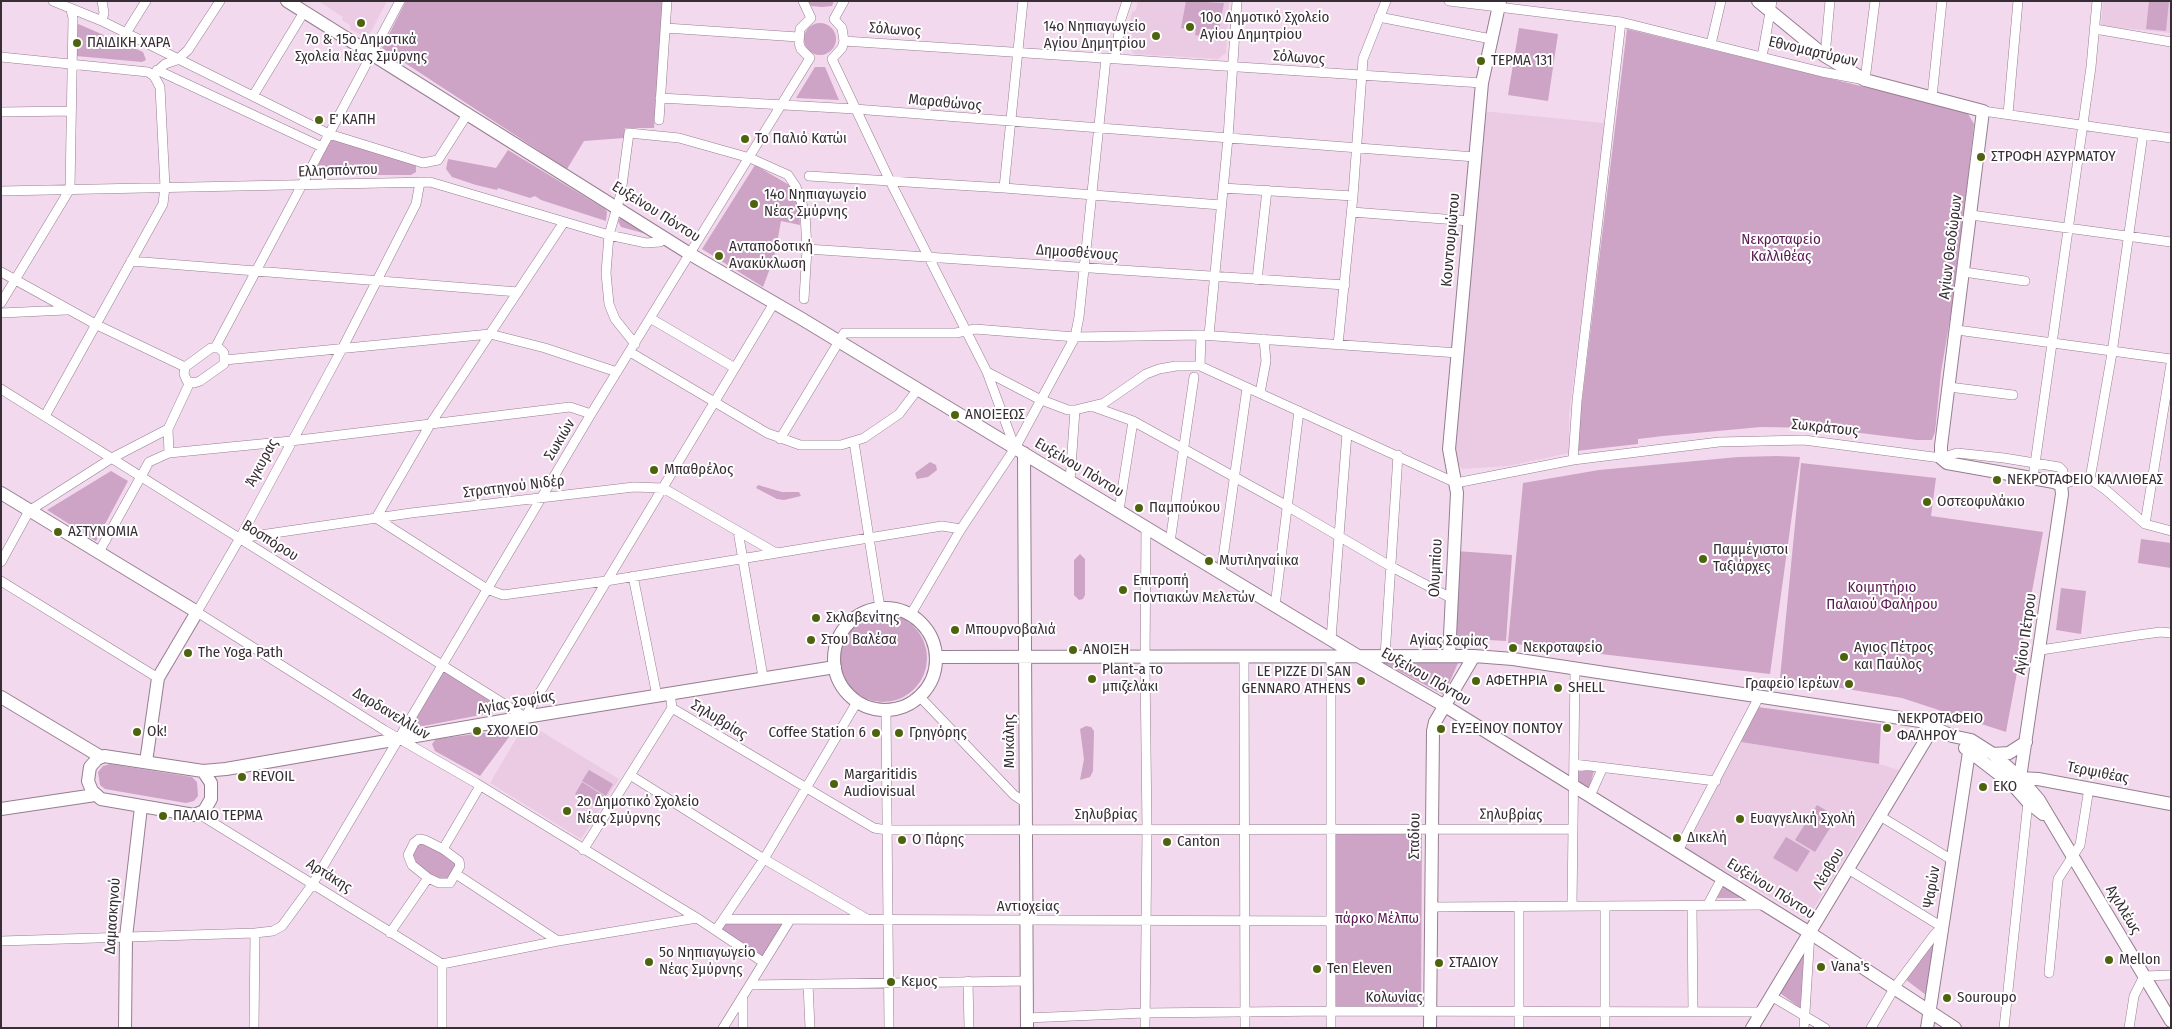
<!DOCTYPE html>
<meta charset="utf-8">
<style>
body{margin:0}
#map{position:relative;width:2172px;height:1029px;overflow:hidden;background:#f3d9ed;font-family:"Fira Sans Condensed",sans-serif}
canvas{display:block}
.frame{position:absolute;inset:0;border:2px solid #372d35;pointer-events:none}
</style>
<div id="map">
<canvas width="2172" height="1029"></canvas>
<div class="frame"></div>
</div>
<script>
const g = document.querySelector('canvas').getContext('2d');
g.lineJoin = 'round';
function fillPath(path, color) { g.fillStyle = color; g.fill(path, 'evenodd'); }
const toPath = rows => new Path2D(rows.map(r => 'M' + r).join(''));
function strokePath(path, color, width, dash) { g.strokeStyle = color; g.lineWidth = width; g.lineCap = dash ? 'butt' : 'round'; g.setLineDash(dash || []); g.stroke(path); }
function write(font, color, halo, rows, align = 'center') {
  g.font = font + ' "Fira Sans Condensed",sans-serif'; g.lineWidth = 4; g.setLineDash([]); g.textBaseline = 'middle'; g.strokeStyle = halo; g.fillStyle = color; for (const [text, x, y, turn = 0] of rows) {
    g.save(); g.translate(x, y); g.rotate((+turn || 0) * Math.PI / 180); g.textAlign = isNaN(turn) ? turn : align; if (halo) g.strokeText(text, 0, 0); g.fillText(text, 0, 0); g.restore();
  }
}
fillPath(toPath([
 [318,1,387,1,367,39,350,29,350,25,342,20,343,17],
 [1138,1,1229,1,1226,53,1218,59,1134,54,1125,41,1132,12,1136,10],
 [2103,1,2171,1,2171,33,2101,26],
 [1482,111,1604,123,1596,212,1569,414,1569,453,1508,466,1462,469,1455,461,1458,400],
 [539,730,619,779,581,839,490,783,519,734],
 [1741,742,1879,764,1899,770,1807,919,1685,848]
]), '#ebcae4');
fillPath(toPath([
 [406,1,663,1,654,128,625,128,624,138,584,141,567,169,382,48],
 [808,1,834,1,832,6,822,7,811,6],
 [1186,1,1224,3,1217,39,1195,35,1196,31,1181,28],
 [2149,1,2169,1,2166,31,2146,29],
 '804 39a16 16 0 1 1 32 0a16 16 0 1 1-32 0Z',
 [76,23,143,52,146,60,142,62,76,56],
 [1519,28,1558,34,1548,101,1508,95],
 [1627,29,1967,112,1974,124,1956,284,1941,372,1935,432,1932,440,1917,440,1820,428,1761,427,1663,436,1638,439,1638,444,1576,451],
 [815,67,825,67,839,100,796,98],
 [332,139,416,163,416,172,411,175,314,175,329,140],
 [508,150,605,209,607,212,606,221,541,200,535,196,530,198,498,188,497,190,476,185,452,177,446,169,448,159,496,168],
 [755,165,791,186,799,210,800,225,781,221,775,255,763,287,702,249],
 [621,217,650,235,621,227,618,221],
 [1777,456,1800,457,1770,674,1508,643,1523,483,1599,470,1738,457],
 [930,462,936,465,937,470,928,477,917,479,915,473],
 [1801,463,1936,478,1931,516,2043,532,2006,732,1902,698,1780,678],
 [111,471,128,481,96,541,47,510],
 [758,485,782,492,799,492,801,496,784,500,777,499,756,488],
 [2141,539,2171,543,2171,568,2138,563],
 [1456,551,1512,555,1506,641,1453,638],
 [1080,554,1085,559,1085,595,1083,599,1079,600,1074,595,1074,560],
 [2061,588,2086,591,2081,634,2056,630],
 '839 658a44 44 0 1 1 88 0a44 44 0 1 1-88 0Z',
 [1380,661,1458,663,1444,695],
 [444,669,501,707,501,711,418,727,413,716],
 [1758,707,1881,724,1879,764,1741,742],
 [1086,726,1091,727,1094,731,1093,771,1090,777,1080,780,1084,759,1080,729],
 [515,729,480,776,435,751,432,744,436,739],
 [110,764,192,777,197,782,198,796,194,801,186,803,105,789,100,785,98,772,103,766],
 [589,770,613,784,606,796,582,781],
 [1577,771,1594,771,1589,789,1576,779],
 [582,782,606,797,599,808,575,794],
 [1817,805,1837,817,1815,852,1795,840],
 [1333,831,1422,832,1421,1007,1332,1006],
 [1786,837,1810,851,1797,872,1773,858],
 [419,839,459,861,445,884,409,860],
 [1723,884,1749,898,1715,898],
 [725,919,790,920,763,962,716,930],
 [1934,943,1926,995,1905,979,1928,945],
 [1806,951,1807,958,1800,1008,1780,993]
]), '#cda4c5');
const street = toPath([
 [53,1,102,21,329,134,423,163,438,160,468,113],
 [102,1,104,13,102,21],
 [844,1,834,19,842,28,844,41,842,48,832,59,890,181,987,372,1015,448],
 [1449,1,1621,22,1822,72,1865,80,1875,1],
 [1379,17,1491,39],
 [666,28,798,37],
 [2095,29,2171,42],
 [126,33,146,1],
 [844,41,1482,83],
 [1711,44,1721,1],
 [1825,56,1830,1],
 [1,57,148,72,154,76],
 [1762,57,1772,1],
 [1115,59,1121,19,1127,1],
 [157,70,322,147],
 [155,73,165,64,177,60,188,50,220,1],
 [253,96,304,12],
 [1932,97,1942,1],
 [660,98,855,109,1475,157],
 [1983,111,2171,138],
 [1,112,71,111],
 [2008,114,2018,1],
 [659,120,667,1],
 [809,176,1004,188,1221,205],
 [420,182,416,204,343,347,240,538,197,612,384,730,476,783,697,918,763,962],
 [1004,188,1023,1],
 [1223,188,1353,196],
 [1,191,430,182,609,235,646,243,660,242,665,238],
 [1352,212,1470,221],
 [1971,215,2171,242],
 [564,222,431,423,376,518,487,589,503,595,606,581,942,526,961,529],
 [807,249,1345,285],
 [131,261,518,292],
 [1,272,97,325,185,367],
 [1964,272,2025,281],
 [1257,280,1267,190],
 [1,303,70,189,73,18,71,10],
 [1,313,66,310],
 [650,318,735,368],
 [1957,330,2171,359],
 [1209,335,1228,138,1237,1],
 [635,344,615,319,609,304,606,273,609,235,621,193,629,133,679,138,750,158,788,175,796,187,805,213,807,249,804,299],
 [1338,345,1353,196,1363,59,1386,1],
 [211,348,219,348,224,353,224,364,200,381,194,383,187,381,184,374,185,367,211,348],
 [215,348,400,1],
 [630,352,767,433,800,445,841,445,864,438,899,414,918,389],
 [225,360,490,334,545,348,617,372],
 [1200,366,1201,335],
 [987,372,1039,399,1068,410,1075,410,1104,403,1146,374,1159,369,1176,366,1200,366,1456,483,1573,460,1719,442,1804,440,1941,458,1957,453,2004,458,2059,467,2063,471,2061,485,2075,480,2090,479,2106,490,2145,524,2171,531],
 [1949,387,2013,395],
 [1,389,525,717,774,303],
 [1260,393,1266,361,1264,339],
 [1094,407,1133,421,1287,506,1390,566,1451,598],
 [45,416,163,204,165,187,160,87,154,76],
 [780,439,844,333,956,333,975,329,1075,337,1201,335,1458,353],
 [854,442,880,608],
 [169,453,168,429,190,382],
 [1573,460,1577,401,1621,22],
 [2033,478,2091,67,2097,1],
 [2090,479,2112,353,2143,134],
 [1070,481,1075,410],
 [1119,510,1133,421],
 [2145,524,2171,364],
 [738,531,763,677],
 [240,538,411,513,634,487,663,488,776,553],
 [1170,542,1194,377],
 [99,552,149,462,169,453,291,441,570,407,591,414],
 [1,562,29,511,112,458,168,429],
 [1221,572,1247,388],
 [633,576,657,696],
 [1,581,158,678],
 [1275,606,1299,411],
 [911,614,961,529,1015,448,1075,337,1079,317,1106,58],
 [1331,639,1347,433],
 [2041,650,2138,635,2161,632,2171,633],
 [1331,656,1331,1028],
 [1385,656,1398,455],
 [1244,657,1245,1028],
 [920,697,1014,795,1026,803],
 [672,708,874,828,887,830,1573,829],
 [886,710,889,1028],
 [1574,764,1716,781],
 [630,775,764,859,867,919],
 [1590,796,1603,767],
 [199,814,442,964],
 [1880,816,1952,860],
 [419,839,425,840,443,849,459,861,460,866,450,883,439,883,428,878,412,865,408,855,414,843,419,839],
 [443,849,480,786],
 [583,850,672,708,670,693],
 [1678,851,1759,697],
 [1848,869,1942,927,1934,935,1895,987,1871,1028],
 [456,874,558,941],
 [1572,906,1575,670],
 [1692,906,1693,1012],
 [1707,906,1722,878],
 [1431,907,1765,905],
 [725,919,1331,921],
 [716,930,764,859,857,702],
 [390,933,428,878],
 [1,941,255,933,273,931,282,926,312,885,591,414,810,58,801,49,799,43,800,29,811,18,803,1],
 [442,964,558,941,697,918],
 [2049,973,2058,879,2080,845,2089,788],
 [968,981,969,1028],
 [808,984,810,1028],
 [750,985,1027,981],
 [1771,996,1825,1028],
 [743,998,743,1028],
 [1027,1018,1144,1013,1331,1011,1762,1012],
 [254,1028,255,933],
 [442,1028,442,964],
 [723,1028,790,920],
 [1145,1028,1147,829,1145,666,1146,527],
 [1519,1028,1519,906],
 [1605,1028,1605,906],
 [1804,1028,1810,933],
 [2004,1028,2028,802],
 [2129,1028,2134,996,2144,976,2171,975]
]);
const secondary = toPath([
 [287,1,690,254,802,319,1358,656,1445,706,1810,933,1955,1028],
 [1758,1,1825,56,1865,80,1983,111,1941,446,1941,458,1947,463,2054,482,2061,485,2062,494,2021,771,2020,778,2013,785],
 [1024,453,1027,1028],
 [1,493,197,612,158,678,146,762],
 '834 659a51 51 0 1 1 102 0a51 51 0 1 1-102 0Z',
 [1449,656,1457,493,1449,449,1482,83,1500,1],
 [937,657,1474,656,1513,659,1920,721,1952,736,1971,740,1993,754,2020,778,2039,800,2171,1021],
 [1,697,101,757],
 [1965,748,2013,785,2028,802,2043,814],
 [1993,754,2009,753,2026,742],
 [203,771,211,783,211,799,204,811,194,815,101,799,92,791,88,781,90,767,97,759,104,756,203,771,226,769,525,717,835,667],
 [2020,778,2038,779,2171,804],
 [1,809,95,795],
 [125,1028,126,937,141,807],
 [1430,1028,1433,731,1435,722,1474,656],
 [1752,1028,1934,726],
 [1927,1028,1969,752]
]);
strokePath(street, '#957e90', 10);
strokePath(secondary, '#957e90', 14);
strokePath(street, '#fff', 9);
strokePath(secondary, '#fff', 12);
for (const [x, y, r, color] of [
 [361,23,5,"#4e630e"],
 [1190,27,5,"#4e630e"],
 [1156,36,5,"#4e630e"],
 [77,43,5,"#4e630e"],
 [1481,61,5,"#4e630e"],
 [319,120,5,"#4e630e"],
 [745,139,5,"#4e630e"],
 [1981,157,5,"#4e630e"],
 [754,204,5,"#4e630e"],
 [719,256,5,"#4e630e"],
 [955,415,5,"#4e630e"],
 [654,470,5,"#4e630e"],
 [1997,480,5,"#4e630e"],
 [1927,502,5,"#4e630e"],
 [1139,508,5,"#4e630e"],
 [58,532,5,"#4e630e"],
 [1703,559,5,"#4e630e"],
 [1209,561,5,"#4e630e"],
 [1123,590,5,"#4e630e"],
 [816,618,5,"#4e630e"],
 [955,630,5,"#4e630e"],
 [811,640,5,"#4e630e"],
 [1513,648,5,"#4e630e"],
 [1073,650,5,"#4e630e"],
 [188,653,5,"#4e630e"],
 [1844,657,5,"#4e630e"],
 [1092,679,5,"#4e630e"],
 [1361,681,5,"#4e630e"],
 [1476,681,5,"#4e630e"],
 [1849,684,5,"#4e630e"],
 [1558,688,5,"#4e630e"],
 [1887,728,5,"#4e630e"],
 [1441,729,5,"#4e630e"],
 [477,731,5,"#4e630e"],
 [137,732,5,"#4e630e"],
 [876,733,5,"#4e630e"],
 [899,733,5,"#4e630e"],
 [242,777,5,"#4e630e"],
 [834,784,5,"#4e630e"],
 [1983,787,5,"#4e630e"],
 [567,811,5,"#4e630e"],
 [163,816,5,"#4e630e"],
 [1740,819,5,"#4e630e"],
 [1677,838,5,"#4e630e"],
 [902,840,5,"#4e630e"],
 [1167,842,5,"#4e630e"],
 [2109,960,5,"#4e630e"],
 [649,962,5,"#4e630e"],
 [1439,963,5,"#4e630e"],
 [1821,967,5,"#4e630e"],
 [1317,969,5,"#4e630e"],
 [891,982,5,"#4e630e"],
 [1947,998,5,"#4e630e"]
]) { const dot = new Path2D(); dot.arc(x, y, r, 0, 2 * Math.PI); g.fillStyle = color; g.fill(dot); strokePath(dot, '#fff', 2); }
write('15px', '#372d35', '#fff', [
 ["10ο Δημοτικό Σχολείο",1200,18],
 ["Αγίου Δημητρίου",1200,35],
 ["14ο Νηπιαγωγείο",1146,27,"right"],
 ["Αγίου Δημητρίου",1146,44,"right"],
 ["7ο & 15ο Δημοτικά",361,40,"center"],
 ["Σχολεία Νέας Σμύρνης",361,57,"center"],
 ["ΠΑΙΔΙΚΗ ΧΑΡΑ",87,43],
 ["ΤΕΡΜΑ 131",1491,61],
 ["Ε΄ ΚΑΠΗ",329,120],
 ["Το Παλιό Κατώι",755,139],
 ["ΣΤΡΟΦΗ ΑΣΥΡΜΑΤΟΥ",1991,157],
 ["14ο Νηπιαγωγείο",764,195],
 ["Νέας Σμύρνης",764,212],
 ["Ανταποδοτική",729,247],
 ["Ανακύκλωση",729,264],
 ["ΑΝΟΙΞΕΩΣ",965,415],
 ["Μπαθρέλος",664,470],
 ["ΝΕΚΡΟΤΑΦΕΙΟ ΚΑΛΛΙΘΕΑΣ",2007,480],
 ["Οστεοφυλάκιο",1937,502],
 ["Παμπούκου",1149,508],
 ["ΑΣΤΥΝΟΜΙΑ",68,532],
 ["Παμμέγιστοι",1713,550],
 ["Ταξιάρχες",1713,567],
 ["Μυτιληναίικα",1219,561],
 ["Επιτροπή",1133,581],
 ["Ποντιακών Μελετών",1133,598],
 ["Σκλαβενίτης",826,618],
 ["Μπουρνοβαλιά",965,630],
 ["Στου Βαλέσα",821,640],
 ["Νεκροταφείο",1523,648],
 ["Αγιος Πέτρος",1854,648],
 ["και Παύλος",1854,665],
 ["ΑΝΟΙΞΗ",1083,650],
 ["The Yoga Path",198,653],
 ["Plant-a το",1102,670],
 ["μπιζελάκι",1102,687],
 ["LE PIZZE DI SAN",1351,672,"right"],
 ["GENNARO ATHENS",1351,689,"right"],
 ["ΑΦΕΤΗΡΙΑ",1486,681],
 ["Γραφείο Ιερέων",1839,684,"right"],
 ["SHELL",1568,688],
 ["ΝΕΚΡΟΤΑΦΕΙΟ",1897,719],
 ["ΦΑΛΗΡΟΥ",1897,736],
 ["ΕΥΞΕΙΝΟΥ ΠΟΝΤΟΥ",1451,729],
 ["ΣΧΟΛΕΙΟ",487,731],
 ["Ok!",147,732],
 ["Coffee Station 6",866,733,"right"],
 ["Γρηγόρης",909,733],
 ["Margaritidis",844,775],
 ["Audiovisual",844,792],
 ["REVOIL",252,777],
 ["EKO",1993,787],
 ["2ο Δημοτικό Σχολείο",577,802],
 ["Νέας Σμύρνης",577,819],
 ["ΠΑΛΑΙΟ ΤΕΡΜΑ",173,816],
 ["Ευαγγελική Σχολή",1750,819],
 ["Δικελή",1687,838],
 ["Ο Πάρης",912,840],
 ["Canton",1177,842],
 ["5ο Νηπιαγωγείο",659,953],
 ["Νέας Σμύρνης",659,970],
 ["Mellon",2119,960],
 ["ΣΤΑΔΙΟΥ",1449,963],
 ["Vana's",1831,967],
 ["Ten Eleven",1327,969],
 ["Κεμος",901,982],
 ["Souroupo",1957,998]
], 'left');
write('15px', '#372d35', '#fff', [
 ["Σόλωνος",895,30,4],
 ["Εθνομαρτύρων",1813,52,13],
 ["Σόλωνος",1299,58,4],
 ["Μαραθώνος",945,103,5],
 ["Ελλησπόντου",338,171,-2],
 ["Ευξείνου Πόντου",656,212,32],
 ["Κουντουριώτου",1451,240,-85],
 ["Αγίων Θεοδώρων",1951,247,-83],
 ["Δημοσθένους",1077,253,4],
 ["Σωκράτους",1825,428,6],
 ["Σωκιών",560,440,-59],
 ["Άγκυρας",262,463,-62],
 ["Ευξείνου Πόντου",1079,468,31],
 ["Στρατηγού Νιδέρ",514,487,-7],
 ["Βοσπόρου",270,541,32],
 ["Ολυμπίου",1436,568,-87],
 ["Αγίου Πέτρου",2026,634,-82],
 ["Αγίας Σοφίας",1449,641,1],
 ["Ευξείνου Πόντου",1426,677,30],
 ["Αγίας Σοφίας",516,703,-10],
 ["Δαρδανελλίων",391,714,31],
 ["Σηλυβρίας",719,720,31],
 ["Μυκάλης",1010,741,-90],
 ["Τερψιθέας",2098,773,11],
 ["Σηλυβρίας",1106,815],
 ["Σηλυβρίας",1511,815,1],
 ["Σταδίου",1415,836,-89],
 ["Λέσβου",1829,869,-59],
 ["Αρτάκης",329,876,32],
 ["Ψαρών",1932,887,-81],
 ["Ευξείνου Πόντου",1771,889,32],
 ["Αντιοχείας",1028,907],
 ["Αχιλλέως",2123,910,59],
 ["Δαμασκηνού",113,916,-86],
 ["Κολωνίας",1394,998]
]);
write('15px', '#591851', '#fff', [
 ["Νεκροταφείο",1781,240],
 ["Καλλιθέας",1781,257],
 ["Κοιμητήριο",1882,588],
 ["Παλαιού Φαλήρου",1882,605],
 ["πάρκο Μέλπω",1377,919]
]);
</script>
